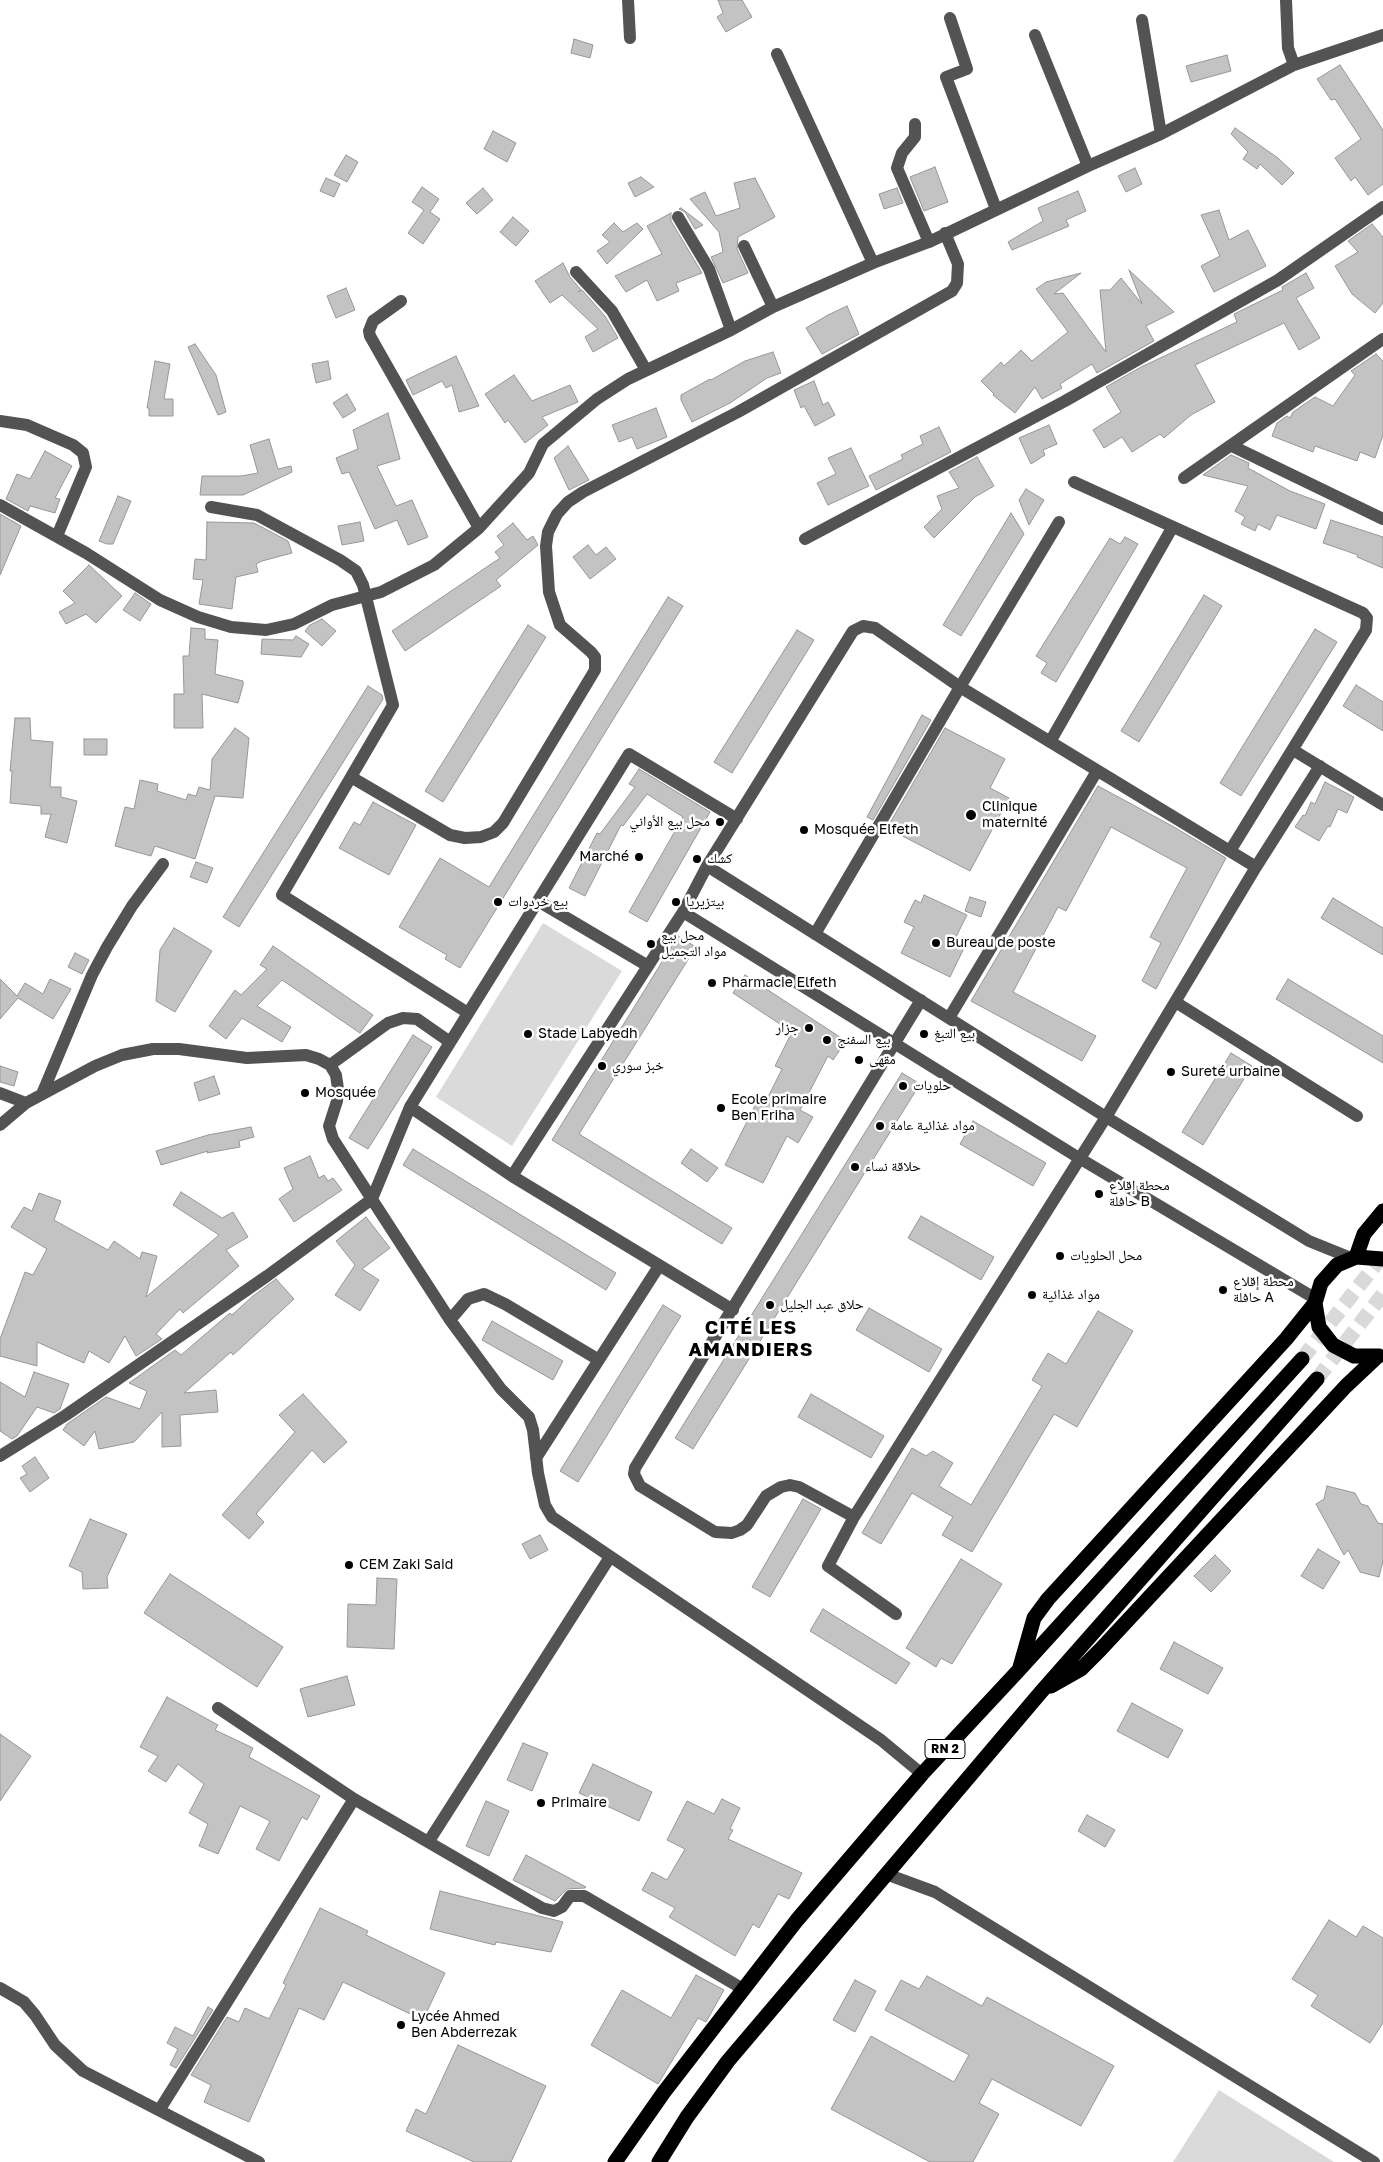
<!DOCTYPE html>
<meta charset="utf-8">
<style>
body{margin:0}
canvas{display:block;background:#fff}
</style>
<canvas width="1383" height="2162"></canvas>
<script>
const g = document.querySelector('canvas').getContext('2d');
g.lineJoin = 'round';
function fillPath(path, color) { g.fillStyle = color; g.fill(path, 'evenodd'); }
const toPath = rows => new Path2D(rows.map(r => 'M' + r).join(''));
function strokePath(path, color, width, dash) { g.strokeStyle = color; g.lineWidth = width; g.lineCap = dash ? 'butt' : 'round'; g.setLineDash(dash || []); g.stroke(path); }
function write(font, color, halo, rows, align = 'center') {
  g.font = font + ' "Golos Text","Noto Naskh Arabic",sans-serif'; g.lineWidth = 5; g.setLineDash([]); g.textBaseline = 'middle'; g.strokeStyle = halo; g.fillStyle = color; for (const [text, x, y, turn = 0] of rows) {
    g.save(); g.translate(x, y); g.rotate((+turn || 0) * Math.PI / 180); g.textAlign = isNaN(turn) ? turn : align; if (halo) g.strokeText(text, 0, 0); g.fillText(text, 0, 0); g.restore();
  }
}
fillPath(toPath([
 [543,923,622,971,512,1146,436,1097],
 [1219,2090,1334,2162,1335,2162,1173,2162]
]), '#dadada');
const building = toPath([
 [718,0,742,0,752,17,726,32,717,17,723,13,718,0],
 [574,39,593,45,590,58,571,53,574,39],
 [1227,55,1231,71,1191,82,1186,66,1227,55],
 [1340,65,1383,130,1383,184,1368,195,1355,177,1351,181,1335,158,1361,139,1335,99,1331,100,1317,79,1340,65],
 [1235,128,1278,158,1294,173,1282,185,1260,164,1257,169,1243,159,1248,152,1231,134,1235,128],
 [493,131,516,143,507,162,484,149,493,131],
 [346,155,358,162,347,182,334,175,346,155],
 [935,167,948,202,924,211,910,177,935,167],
 [1135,168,1142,184,1126,192,1118,176,1135,168],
 [641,177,654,187,635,197,628,183,641,177],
 [326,178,340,184,334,197,320,191,326,178],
 [755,178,775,217,738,237,737,249,748,273,723,283,711,257,723,252,719,232,690,199,705,192,716,216,740,208,734,183,755,178],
 [422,187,439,199,430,212,440,219,423,244,408,233,424,210,412,202,422,187],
 [483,188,493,200,477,214,466,203,483,188],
 [897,188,903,203,884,209,879,194,897,188],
 [1078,191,1086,211,1066,220,1069,226,1012,250,1008,242,1043,221,1038,208,1078,191],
 [681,208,703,225,695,229,685,212,679,209,681,208],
 [1219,210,1229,240,1248,230,1266,266,1214,292,1201,266,1220,256,1201,215,1219,210],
 [671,213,671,221,702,273,676,283,679,291,657,301,647,280,626,292,615,276,662,254,647,226,671,213],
 [513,217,529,231,516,246,500,232,513,217],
 [614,223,623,232,637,223,643,229,607,264,597,251,610,242,602,235,614,223],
 [1372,224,1383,237,1383,303,1375,313,1352,294,1335,266,1358,252,1348,241,1372,224],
 [563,263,570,277,581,290,578,292,582,290,605,316,618,338,593,352,585,337,598,329,562,295,550,303,535,281,563,263],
 [1129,270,1174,312,1146,326,1154,341,1097,373,1092,364,1060,384,1062,388,1042,399,1035,387,1015,413,993,395,994,394,981,381,1001,362,1004,366,1021,350,1032,361,1068,332,1036,289,1046,282,1081,273,1054,294,1063,293,1106,352,1100,290,1110,290,1121,278,1142,304,1129,270],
 [1306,273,1314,288,1296,298,1320,338,1299,350,1284,323,1195,365,1215,402,1191,415,1164,438,1160,434,1132,452,1122,437,1104,448,1093,430,1121,412,1106,387,1141,367,1237,322,1234,314,1283,290,1282,287,1306,273],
 [346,288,355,310,336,318,327,296,346,288],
 [847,306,859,334,822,354,806,328,828,315,847,306],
 [195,344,216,375,226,412,218,415,188,347,195,344],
 [773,352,781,373,767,378,730,403,692,422,681,400,681,395,710,379,711,380,745,361,773,352],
 [1376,354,1383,361,1383,435,1375,458,1360,452,1357,461,1315,446,1313,452,1272,436,1277,423,1287,416,1290,418,1293,412,1315,397,1333,406,1355,375,1351,371,1376,354],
 [456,356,479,406,459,412,452,385,446,388,442,381,413,395,406,380,456,356],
 [155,361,170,364,164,399,173,399,173,416,149,416,149,408,147,408,155,361],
 [328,361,331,379,316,383,312,364,328,361],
 [514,375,532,401,570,385,578,402,542,417,548,425,525,443,508,420,505,423,485,394,514,375],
 [814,381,823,405,828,402,835,415,815,426,804,406,801,408,794,390,814,381],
 [347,394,356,410,343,418,333,403,347,394],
 [656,408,667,437,637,449,632,437,619,442,612,425,656,408],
 [388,413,400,459,377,466,396,506,412,500,428,537,408,545,397,520,375,529,349,472,342,474,336,458,358,449,353,430,388,413],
 [1049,425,1057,444,1043,450,1045,455,1031,464,1019,438,1049,425],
 [939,427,951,452,876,490,869,476,903,459,901,455,923,444,920,436,939,427],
 [269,439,278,469,291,466,292,472,243,495,200,495,202,476,241,476,258,473,250,445,269,439],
 [568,446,589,480,569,490,554,458,568,446],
 [851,448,869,486,828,505,817,483,836,474,828,458,851,448],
 [45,451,72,466,55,498,60,499,55,513,30,506,28,511,6,499,17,474,30,479,45,451],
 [1231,455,1249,463,1248,468,1290,491,1325,504,1316,529,1277,515,1270,530,1258,524,1255,531,1241,524,1245,517,1235,511,1248,486,1203,475,1231,455],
 [977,457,994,486,975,497,934,538,924,527,942,509,937,496,959,488,949,472,977,457],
 [1026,489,1044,500,1029,525,1019,500,1026,489],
 [118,496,131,501,113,544,107,544,99,541,118,496],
 [1011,513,1024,534,961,636,943,625,1011,513],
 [0,514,21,526,0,575,0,514],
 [1331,520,1383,537,1383,568,1357,557,1358,555,1323,543,1331,520],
 [207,522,254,523,288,541,292,553,262,561,256,564,258,572,236,577,232,609,199,604,203,580,193,579,195,559,206,560,207,522],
 [360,522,364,541,342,545,338,526,360,522],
 [513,523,527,540,533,536,538,545,496,580,501,586,405,651,392,631,500,558,495,552,504,545,497,536,513,523],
 [1125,537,1138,544,1056,682,1041,673,1047,663,1036,656,1110,538,1120,544,1125,537],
 [588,545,596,555,606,547,616,559,590,579,573,557,588,545],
 [89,565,122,596,96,623,86,614,66,624,59,612,75,603,63,591,89,565],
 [135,593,151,604,140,621,123,610,135,593],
 [1204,595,1222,606,1139,742,1121,731,1204,595],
 [668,597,683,606,460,968,445,959,447,955,399,927,440,858,489,887,668,597],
 [322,619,336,631,322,646,305,631,310,625,322,619],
 [528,625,546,637,443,802,425,791,528,625],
 [191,628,205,629,205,639,218,640,215,674,243,681,243,685,238,703,202,694,203,728,174,728,174,694,184,694,183,656,189,656,191,628],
 [1315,629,1337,642,1241,796,1220,783,1315,629],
 [797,630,814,640,732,773,714,762,797,630],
 [296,636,309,644,301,657,261,654,262,639,293,640,296,636],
 [1356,685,1383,702,1383,731,1343,706,1356,685],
 [368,686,382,695,383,699,239,927,223,917,368,686],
 [922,715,931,720,873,820,867,817,922,715],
 [15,718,30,718,31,740,53,742,50,787,61,787,61,797,77,801,67,843,45,837,51,814,41,814,41,806,10,803,12,771,10,771,15,718],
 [235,728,249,738,243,798,215,796,195,859,155,846,151,856,115,846,125,807,134,809,140,780,158,784,157,791,186,800,188,794,196,796,199,787,210,790,212,759,235,728],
 [945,728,1005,759,990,788,1009,798,970,871,887,828,945,728],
 [84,739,107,739,107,755,84,755,84,739],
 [639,769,710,812,647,922,629,912,683,817,647,794,623,826,621,825,585,896,569,888,597,833,600,834,635,787,629,784,639,769],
 [1325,782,1354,797,1347,813,1338,809,1330,827,1328,826,1319,841,1295,827,1303,815,1305,816,1311,802,1315,804,1325,782],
 [1098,786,1174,827,1226,858,1156,989,1142,981,1161,943,1150,937,1187,868,1111,827,1066,911,1058,907,1013,992,1096,1036,1082,1061,971,1001,1098,786],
 [373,802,416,825,389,875,339,848,354,822,360,825,373,802],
 [196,862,213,868,207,883,190,877,196,862],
 [924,895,967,915,955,939,966,944,950,977,901,953,914,927,904,922,915,900,921,903,924,895],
 [970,897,986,902,981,917,965,911,970,897],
 [1333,898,1383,928,1383,955,1321,918,1333,898],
 [174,928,212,951,175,1012,156,1001,160,950,174,928],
 [678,936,696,947,579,1134,732,1228,722,1244,552,1140,678,936],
 [273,946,373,1015,360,1033,282,980,257,1006,291,1027,282,1042,242,1018,226,1039,209,1026,235,990,241,995,267,969,260,965,273,946],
 [75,953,89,960,82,974,68,967,75,953],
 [745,975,846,1041,833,1060,828,1056,800,1110,813,1117,798,1143,787,1136,763,1183,725,1165,760,1096,767,1099,782,1069,775,1066,792,1032,733,993,745,975],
 [0,979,17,996,25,983,43,994,50,979,71,989,53,1019,18,998,0,1019,0,979],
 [1288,979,1383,1036,1383,1063,1276,999,1288,979],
 [413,1035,432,1047,368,1149,349,1138,413,1035],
 [1231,1053,1252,1066,1203,1145,1182,1132,1231,1053],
 [0,1066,18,1072,14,1086,0,1082,0,1066],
 [902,1073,920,1084,693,1449,675,1438,902,1073],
 [214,1076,220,1094,199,1101,194,1083,214,1076],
 [973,1121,1046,1163,1033,1186,960,1144,973,1121],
 [251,1127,254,1137,239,1141,240,1147,207,1153,208,1151,161,1165,156,1151,208,1135,251,1127],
 [413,1149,616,1273,606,1290,403,1165,413,1149],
 [691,1149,718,1168,707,1182,681,1163,691,1149],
 [310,1156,319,1178,324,1175,328,1181,333,1178,342,1190,294,1222,279,1199,293,1189,284,1168,310,1156],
 [181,1192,222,1218,233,1212,248,1237,226,1250,239,1266,183,1313,180,1309,156,1334,162,1339,136,1356,125,1336,109,1363,89,1351,84,1363,37,1342,37,1366,0,1356,0,1339,25,1272,33,1275,47,1249,11,1227,24,1207,32,1211,39,1193,61,1201,54,1220,108,1250,114,1241,140,1259,142,1252,157,1256,146,1297,219,1235,173,1205,181,1192],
 [921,1216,994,1257,981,1280,908,1238,921,1216],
 [366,1217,390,1248,362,1269,379,1280,360,1311,335,1295,355,1265,336,1241,366,1217],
 [276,1279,294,1299,233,1355,231,1352,184,1393,216,1390,218,1412,180,1415,181,1446,162,1447,162,1412,134,1442,99,1449,95,1431,84,1446,63,1430,67,1424,106,1397,140,1409,147,1391,129,1383,175,1350,181,1355,230,1313,232,1315,253,1296,276,1279],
 [663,1305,681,1316,578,1482,560,1471,663,1305],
 [869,1308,942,1349,929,1372,856,1330,869,1308],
 [1098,1311,1133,1331,1077,1427,1054,1414,972,1552,942,1535,953,1517,912,1493,881,1544,862,1533,912,1448,926,1456,933,1451,953,1463,939,1486,971,1505,1042,1386,1032,1380,1048,1353,1066,1364,1098,1311],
 [492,1321,563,1361,553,1380,482,1340,492,1321],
 [34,1372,69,1384,60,1409,54,1413,37,1407,17,1436,12,1439,0,1431,0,1382,25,1397,34,1372],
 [303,1394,347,1442,324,1463,312,1450,256,1514,264,1522,249,1539,222,1515,295,1432,279,1415,303,1394],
 [811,1394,884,1436,871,1458,798,1417,811,1394],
 [35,1457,49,1478,30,1492,20,1478,27,1474,22,1466,35,1457],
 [1327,1486,1355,1493,1361,1504,1368,1506,1378,1523,1383,1524,1383,1561,1379,1577,1360,1572,1348,1550,1344,1555,1316,1504,1324,1499,1327,1486],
 [803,1499,821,1509,770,1597,752,1587,803,1499],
 [90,1519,127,1534,107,1577,108,1588,83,1589,82,1572,69,1566,90,1519],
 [540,1535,548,1550,530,1559,522,1544,540,1535],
 [1318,1549,1340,1562,1323,1589,1301,1576,1318,1549],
 [1215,1555,1231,1571,1211,1592,1194,1576,1215,1555],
 [961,1559,1002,1584,952,1664,941,1658,936,1667,906,1648,961,1559],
 [170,1574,283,1647,257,1687,144,1613,170,1574],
 [377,1578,397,1579,394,1649,347,1647,348,1604,376,1605,377,1578],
 [823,1609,910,1663,896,1684,810,1631,823,1609],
 [1174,1642,1223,1668,1208,1694,1160,1669,1174,1642],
 [347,1676,355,1705,308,1717,300,1689,347,1676],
 [167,1697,218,1725,215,1730,253,1748,249,1757,320,1796,307,1820,302,1817,279,1861,256,1849,270,1821,240,1806,218,1854,199,1846,208,1824,189,1813,204,1784,178,1764,166,1782,148,1771,158,1756,140,1747,167,1697],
 [1132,1703,1183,1730,1168,1758,1117,1731,1132,1703],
 [0,1734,31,1756,0,1801,0,1734],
 [523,1743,548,1753,532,1791,507,1780,523,1743],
 [593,1764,652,1792,639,1821,579,1793,593,1764],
 [722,1799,740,1808,730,1829,733,1830,728,1839,802,1873,789,1899,778,1894,759,1928,753,1924,735,1956,669,1917,675,1908,642,1890,652,1872,667,1880,685,1849,667,1840,687,1801,714,1814,722,1799],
 [486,1801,509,1811,489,1856,466,1846,486,1801],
 [1087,1815,1115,1830,1105,1847,1078,1831,1087,1815],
 [526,1855,586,1887,585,1888,567,1889,555,1901,513,1880,526,1855],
 [440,1891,563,1922,551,1952,496,1942,495,1945,430,1929,440,1891],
 [320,1908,368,1931,366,1935,445,1973,423,2020,343,1982,324,2020,299,2008,249,2122,204,2102,211,2085,191,2075,227,2017,239,2022,245,2008,269,2019,286,1985,283,1983,320,1908],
 [1329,1920,1356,1937,1363,1926,1383,1938,1383,2023,1370,2043,1311,2006,1318,1995,1292,1979,1329,1920],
 [696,1975,724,1990,706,2022,698,2018,658,2084,591,2045,622,1990,671,2018,696,1975],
 [927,1976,982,2006,987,1997,1114,2066,1081,2126,992,2079,979,2103,999,2114,973,2162,930,2162,831,2109,871,2036,954,2082,969,2055,885,2010,901,1980,919,1989,927,1976],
 [855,1980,876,1991,855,2032,833,2020,855,1980],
 [208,2007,213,2010,176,2068,170,2065,178,2049,167,2043,175,2027,193,2036,208,2007],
 [458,2045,546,2086,511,2162,474,2162,406,2131,416,2109,426,2114,458,2045]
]);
fillPath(building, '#c3c3c3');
strokePath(building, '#979797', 1);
strokePath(toPath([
 [1302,1359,1383,1255],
 [1317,1379,1383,1294]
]), '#d9d9d9', 15, [15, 8]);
strokePath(toPath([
 [628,0,630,38],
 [1286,0,1288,48,1294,65],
 [950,18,967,69,946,77,996,209],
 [1142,20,1161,134],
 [1035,35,1088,166],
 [777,54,873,263],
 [915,124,915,137,902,153,897,168,929,242],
 [678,217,709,269,731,330],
 [744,246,773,307],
 [576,272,612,311,646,370],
 [401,301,373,321,369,331,370,336,479,528],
 [0,421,27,425,73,445,83,453,86,467,57,536],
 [1232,446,1383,519],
 [1184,478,1383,339],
 [1074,482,1363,613,1367,618,1366,630,1230,851],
 [0,505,86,553,160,600,198,617,231,627,266,630,294,624,332,605,381,592,434,565,479,528,529,473,543,444,597,399,628,379,731,330,773,307,873,263,929,242,1088,166,1161,134,1294,65,1383,35],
 [211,507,257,515,340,560,356,571,363,585,393,705,282,895,468,1013],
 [805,539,1065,401,1278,280,1383,207],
 [1050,742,1172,528],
 [1293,750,1383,805],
 [351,777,450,835,465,838,481,837,494,832,503,823,595,670,595,657,591,652,560,625,549,592,546,546,548,532,557,514,568,502,583,492,738,412,952,291,957,283,958,264,945,233],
 [707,866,1106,1117,1309,1241,1351,1258],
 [538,901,648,966],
 [683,912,1079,1158,1316,1299],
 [815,934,960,687,1059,522],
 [1177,1003,1357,1116],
 [949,1018,1097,771],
 [330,1065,388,1023,403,1018,417,1019,450,1042],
 [0,1093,26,1103],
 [42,1094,92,975,107,947,132,906,163,864],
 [0,1125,26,1103,95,1066,122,1055,153,1049,179,1049,247,1058,306,1055,319,1059,330,1065,336,1075,338,1089,337,1101,329,1126,333,1139,450,1320,501,1389,529,1417,533,1430,538,1473,545,1505,552,1517,881,1740,922,1774],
 [512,1176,683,912,707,866,853,631,863,626,875,628,960,687,1256,867],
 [733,1310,512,1176,410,1107,629,754,737,819],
 [450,1320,468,1299,484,1294,505,1304,599,1360],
 [0,1456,66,1415,267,1276,372,1199,410,1107],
 [536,1458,659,1266],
 [854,1517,799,1487,790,1485,781,1487,766,1496,747,1525,740,1530,732,1533,715,1532,640,1486,634,1474,635,1468,921,1000],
 [896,1614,828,1566,854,1517,1106,1117,1256,867,1320,766],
 [218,1708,354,1799,542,1908,554,1911,562,1907,570,1896,584,1896,743,1989],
 [429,1841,610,1557],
 [886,1874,935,1892,1374,2162],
 [0,1988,24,2002,35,2015,55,2045,83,2071,259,2162],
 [160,2109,354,1799]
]), '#535353', 12);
strokePath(toPath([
 [1356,1257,1364,1234,1383,1211],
 [1379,1356,1354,1356,1333,1345,1319,1327,1315,1303,1321,1283,1337,1265,1356,1257,1383,1259],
 [1020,1667,1034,1618,1048,1599,1286,1339,1315,1303],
 [1051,1686,1081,1669,1100,1650,1346,1386,1378,1356],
 [615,2162,664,2092,797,1920,922,1774,1018,1671,1302,1359],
 [659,2162,687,2117,728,2061,1041,1692,1317,1379]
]), '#000', 15);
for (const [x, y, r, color] of [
 [971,815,6,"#000"],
 [720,822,5,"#000"],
 [804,830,5,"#000"],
 [639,857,5,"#000"],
 [697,859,5,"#000"],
 [498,902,5,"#000"],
 [676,902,5,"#000"],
 [936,943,5,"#000"],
 [651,944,5,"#000"],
 [712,983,5,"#000"],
 [809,1028,5,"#000"],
 [528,1034,5,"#000"],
 [924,1034,5,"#000"],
 [827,1040,5,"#000"],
 [859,1060,5,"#000"],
 [602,1066,5,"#000"],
 [1171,1072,5,"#000"],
 [903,1086,5,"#000"],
 [305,1093,5,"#000"],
 [721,1108,5,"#000"],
 [880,1126,5,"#000"],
 [855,1167,5,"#000"],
 [1099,1194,5,"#000"],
 [1060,1256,5,"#000"],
 [1223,1290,5,"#000"],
 [1032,1295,5,"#000"],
 [770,1305,5,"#000"],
 [349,1565,5,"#000"],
 [541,1803,5,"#000"],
 [401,2025,5,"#000"]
]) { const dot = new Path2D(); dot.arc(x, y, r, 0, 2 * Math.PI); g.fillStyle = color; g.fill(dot); strokePath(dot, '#fff', 2); }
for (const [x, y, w] of [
 [945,1749,40]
]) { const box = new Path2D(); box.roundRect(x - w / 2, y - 9.5, w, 19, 4); g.fillStyle = '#fff'; g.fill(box); strokePath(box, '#000', 1); }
write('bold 12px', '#000', null, [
 ["RN 2",945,1749]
]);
write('14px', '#000', '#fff', [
 ["Clinique",982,807],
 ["maternité",982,823],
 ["محل بيع الأواني",710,822,"right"],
 ["Mosquée Elfeth",814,830],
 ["Marché",629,857,"right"],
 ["كشك",707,859],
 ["بيع خردوات",508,902],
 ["بيتزيريا",686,902],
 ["محل بيع",661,936],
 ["مواد التجميل",661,952],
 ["Bureau de poste",946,943],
 ["Pharmacie Elfeth",722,983],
 ["جزار",799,1028,"right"],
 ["Stade Labyedh",538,1034],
 ["بيع التبغ",934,1034],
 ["بيع السفنج",837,1040],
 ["مقهى",869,1060],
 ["خبز سوري",612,1066],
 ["Sureté urbaine",1181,1072],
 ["حلويات",913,1086],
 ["Mosquée",315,1093],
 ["Ecole primaire",731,1100],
 ["Ben Friha",731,1116],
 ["مواد غذائية عامة",890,1126],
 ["حلاقة نساء",865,1167],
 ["محطة إقلاع",1109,1186],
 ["حافلة B",1109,1202],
 ["محل الحلويات",1070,1256],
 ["محطة إقلاع",1233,1282],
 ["حافلة A",1233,1298],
 ["مواد غذائية",1042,1295],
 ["حلاق عبد الجليل",780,1305],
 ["CEM Zaki Said",359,1565],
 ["Primaire",551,1803],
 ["Lycée Ahmed",411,2017],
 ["Ben Abderrezak",411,2033]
], 'left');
g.letterSpacing = '1px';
write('bold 19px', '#000', '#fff', [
 ["CITÉ LES",751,1328],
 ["AMANDIERS",751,1350]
]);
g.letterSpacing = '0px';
</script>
